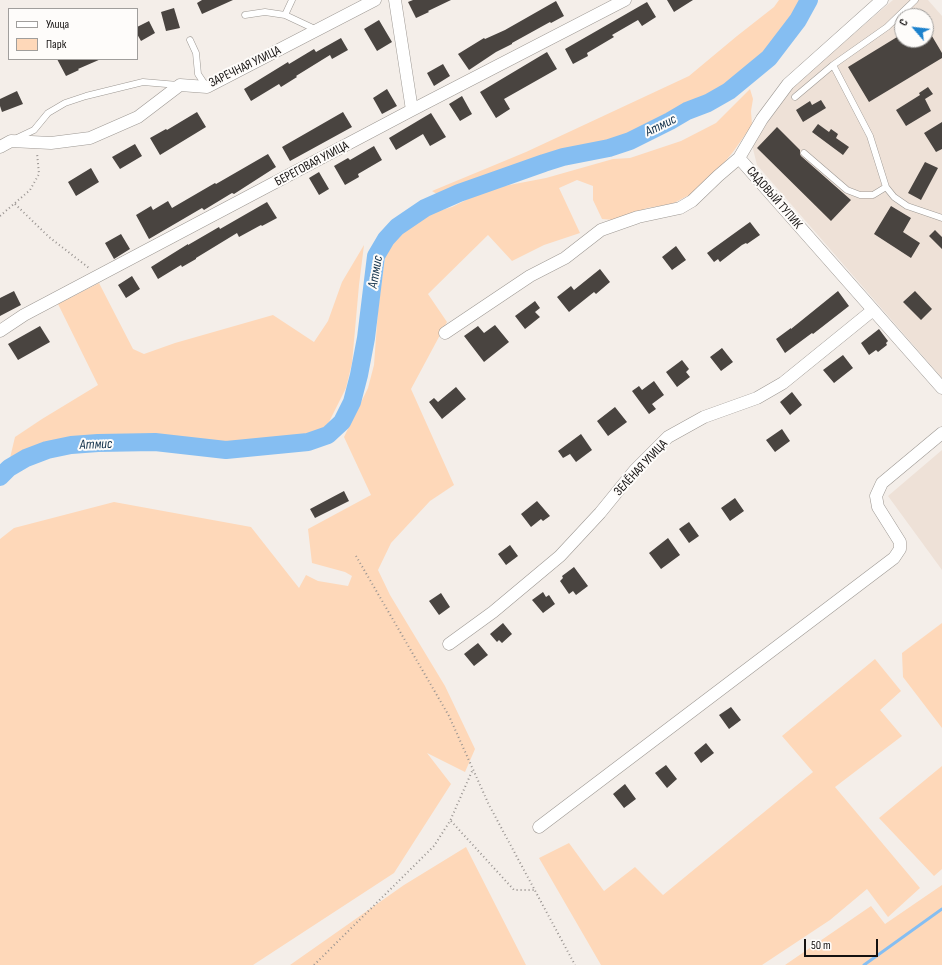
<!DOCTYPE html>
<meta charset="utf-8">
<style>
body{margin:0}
#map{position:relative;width:942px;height:965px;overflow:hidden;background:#f4eee9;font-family:"Sofia Sans Condensed",sans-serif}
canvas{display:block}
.legend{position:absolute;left:8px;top:8px;width:130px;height:52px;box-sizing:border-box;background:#fefcfa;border:1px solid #a09e9c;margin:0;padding:5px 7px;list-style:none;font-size:12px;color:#141110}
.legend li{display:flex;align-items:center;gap:8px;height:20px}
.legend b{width:20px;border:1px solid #a09e9c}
.north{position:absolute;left:894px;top:8px;width:40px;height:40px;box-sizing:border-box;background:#fefcfa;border:1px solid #a09e9c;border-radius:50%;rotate:298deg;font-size:11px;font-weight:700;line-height:16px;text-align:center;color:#141110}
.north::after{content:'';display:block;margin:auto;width:14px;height:18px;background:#1c81cc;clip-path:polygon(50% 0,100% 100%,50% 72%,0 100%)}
.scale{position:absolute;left:804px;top:939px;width:74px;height:18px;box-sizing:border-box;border:2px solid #141110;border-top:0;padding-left:5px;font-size:12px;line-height:14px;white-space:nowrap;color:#141110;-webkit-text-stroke:3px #fefcfa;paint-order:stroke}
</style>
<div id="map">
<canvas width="942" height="965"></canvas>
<ul class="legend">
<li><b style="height:5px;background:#fff"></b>Улица</li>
<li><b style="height:11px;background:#fed8b9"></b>Парк</li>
</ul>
<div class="north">С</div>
<div class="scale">50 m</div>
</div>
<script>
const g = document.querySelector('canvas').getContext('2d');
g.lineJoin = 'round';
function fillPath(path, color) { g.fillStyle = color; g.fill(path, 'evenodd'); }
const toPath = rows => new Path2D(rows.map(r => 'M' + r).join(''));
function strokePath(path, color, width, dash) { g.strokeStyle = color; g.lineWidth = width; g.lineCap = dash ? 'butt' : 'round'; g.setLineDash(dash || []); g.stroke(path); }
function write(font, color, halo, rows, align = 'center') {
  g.font = font + ' "Sofia Sans Condensed",sans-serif'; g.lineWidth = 4; g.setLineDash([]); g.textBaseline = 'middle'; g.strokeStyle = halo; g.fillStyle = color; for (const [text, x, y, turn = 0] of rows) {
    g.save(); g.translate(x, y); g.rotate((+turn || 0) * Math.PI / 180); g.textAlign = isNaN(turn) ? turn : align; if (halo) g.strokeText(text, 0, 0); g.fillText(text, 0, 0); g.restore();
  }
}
fillPath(toPath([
 [893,0,928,0,942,16,942,378,757,165,752,145,792,87],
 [902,16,926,16,926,40,902,40],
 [942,450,942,570,888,496]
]), '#eee1d7');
fillPath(toPath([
 [779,0,801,0,799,6,763,56,741,75,714,90,696,105,678,114,652,123,621,139,601,144,576,154,548,155,512,166,440,196,432,191,526,152,689,76,737,36,774,7],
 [750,89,753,99,751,111,752,125,733,152,718,170,693,193,672,204,647,208,634,213,614,220,602,219,593,200,593,186,577,180,559,188,580,233,544,245,512,261,488,235,428,294,447,322,411,389,454,485,430,501,391,543,378,570,390,595,445,686,475,749,465,772,427,753,451,784,394,873,253,965,0,965,0,539,14,528,114,502,251,527,299,588,306,575,318,581,348,586,352,576,345,572,312,563,308,529,371,495,344,437,368,388,374,365,378,310,386,250,391,241,401,232,435,212,452,207,476,195,504,186,546,178,613,159,630,158,681,141,716,123],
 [364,245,359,285,352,363,346,388,329,422,317,435,309,438,281,439,262,444,241,444,170,440,146,437,127,438,57,446,17,458,10,458,15,437,42,419,98,385,58,304,99,283,133,349,144,354,175,343,273,315,314,342,328,321,342,282],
 [942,623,942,728,903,677,902,653],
 [875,659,901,691,880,710,902,736,835,787,920,888,888,917,867,889,830,920,762,965,601,965,539,858,569,843,604,891,635,867,663,895,813,772,782,736],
 [942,766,942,869,934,876,879,818],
 [466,847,526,965,290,965,404,885],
 [942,885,942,965,785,965,871,906,885,924]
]), '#fed8b9');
strokePath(toPath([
 [864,965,942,909]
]), '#85bef2', 3);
strokePath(toPath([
 [0,477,9,468,26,458,47,450,71,445,98,443,155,442,226,450,308,442,328,435,342,422,352,402,359,375,366,338,376,256,386,239,397,227,425,208,459,193,544,163,563,157,609,148,630,141,670,121,687,111,708,103,729,91,769,58,798,20,809,0]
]), '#85bef2', 18);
fillPath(toPath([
 [202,0,233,0,202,14,197,3],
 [413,0,451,0,428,11,429,12,416,18,408,2],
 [667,0,693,0,674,12],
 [556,1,564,16,551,23,550,22,512,43,512,44,496,52,469,70,458,54,484,38,485,39,505,30],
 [647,2,656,17,642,26,638,20,612,35,614,37,587,53,588,56,573,64,565,49],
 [174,8,180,28,166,31,161,12],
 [379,20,392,42,377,51,364,29],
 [149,21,155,33,141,41,137,34,137,27],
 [926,26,942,53,942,58,869,102,848,67,902,34,902,40,926,40],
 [341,38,348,50,332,59,330,55,296,76,297,77,281,87,279,84,251,101,244,89,288,62,289,64,314,49,316,52],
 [547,52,557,69,504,99,510,109,496,118,480,92],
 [57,59,101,59,78,69,79,70,66,76],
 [443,64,450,76,434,86,427,73],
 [928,87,933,94,925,99,931,111,906,126,896,110,920,95,919,93],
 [387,89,397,106,382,114,373,98],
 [17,91,23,104,2,112,0,106,0,99],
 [462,96,472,114,460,121,449,104],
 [821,100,826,108,803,122,796,110,810,101,812,105],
 [197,112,206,127,160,155,150,138,166,129,167,130],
 [343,112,352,127,290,161,282,147],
 [431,113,446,137,430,146,423,134,396,150,389,138],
 [942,122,942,149,936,152,924,133],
 [818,124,829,132,831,129,838,134,836,138,849,147,843,155,812,132],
 [777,127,800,150,800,154,801,156,851,200,831,221,757,148],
 [135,144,142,156,120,169,112,157],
 [374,146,382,160,358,174,359,177,345,185,334,166,348,158,350,160],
 [268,154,276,167,234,194,232,193,204,210,202,208,149,239,136,215,151,206,153,210,168,201,172,208,215,183,216,184],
 [925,162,938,168,921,200,908,193],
 [91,168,99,182,76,196,68,182],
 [319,172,329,189,319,195,309,178],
 [267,202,277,218,262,226,261,225,239,237,237,233,196,258,196,259,182,267,181,265,158,279,151,267,188,244,188,245,219,227,220,229],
 [891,206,911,218,903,232,920,243,911,258,874,234],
 [750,222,760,235,747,244,746,243,742,245,720,262,718,259,714,262,707,253],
 [935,230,942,237,942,249,929,236],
 [121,234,130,249,114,259,105,243],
 [676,246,686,260,672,270,662,257],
 [600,269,610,282,596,294,594,292,569,312,557,297,571,286,574,290],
 [132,276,140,289,126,298,118,285],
 [14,291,21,305,0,316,0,298],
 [838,291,849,306,813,334,812,333,785,353,776,339,791,328,791,329],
 [915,291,932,309,921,320,903,302],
 [535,301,540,308,535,312,540,317,525,329,515,316],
 [495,325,509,342,484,362,464,336,478,326,484,333],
 [40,326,50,342,18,360,8,344],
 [879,329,888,341,886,343,887,345,878,352,876,350,869,355,861,343],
 [722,348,733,362,721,371,710,357],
 [843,355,853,368,834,383,823,370],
 [682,360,689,369,686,372,690,377,677,387,666,372],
 [654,381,664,395,652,404,656,409,649,414,632,391,639,386,642,390],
 [456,387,466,399,442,419,429,402,434,398,438,402],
 [792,392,802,405,790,415,780,402],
 [615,407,627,422,608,436,597,421],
 [782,429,790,441,775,452,766,440],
 [581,434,592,450,576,462,570,454,563,458,558,451],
 [344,491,349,501,315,518,310,509],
 [735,498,744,511,730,521,721,508],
 [537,501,550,516,543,521,541,519,531,527,521,514],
 [689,522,699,536,689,543,679,529],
 [668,538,680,555,661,569,649,553],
 [510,545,518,556,506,565,498,554],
 [574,567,588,586,576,595,573,591,569,594,560,581,563,578,562,576],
 [543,592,546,597,549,595,555,604,543,613,532,600],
 [441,593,450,607,439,615,429,601],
 [503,623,512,634,502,643,499,640,497,642,490,634],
 [478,643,488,655,474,666,464,654],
 [731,707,741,720,729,729,719,715],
 [706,743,714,753,701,763,694,753],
 [666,765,677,779,667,788,655,773],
 [625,784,636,799,624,808,613,794]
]), '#494440');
const lane = toPath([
 [245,15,265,12,285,15,317,30],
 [285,15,292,0],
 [190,40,196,53,198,74,206,86],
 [833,65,870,136,886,187,894,197,907,206,942,218],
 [795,97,833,65,887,27,915,0],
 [15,139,34,130,48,113,65,103,86,96,143,82,178,85],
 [804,153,847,190,860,195,873,195,886,187]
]);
const street = toPath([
 [395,0,412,110],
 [882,0,788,84,762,119,739,158,942,388],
 [0,147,11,141,51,143,90,138,138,117,180,85,207,87,375,0],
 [0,331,24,315,412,110,625,0],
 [445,333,530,276,565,258,601,230,638,217,680,208,692,201,718,176,739,158],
 [449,644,493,612,560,556,600,513,635,470,668,437,704,417,757,398,783,383,873,310],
 [539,827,894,558,900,549,900,542,878,507,876,496,882,483,942,433]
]);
strokePath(lane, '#9d9893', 7);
strokePath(street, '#9d9893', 13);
strokePath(toPath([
 [15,204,49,237,89,268],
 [0,216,30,190,39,174,37,153],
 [356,556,449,716,489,805,575,965],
 [451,821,514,890,535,890],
 [314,965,434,846,450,821,473,769]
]), '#989390', 2, [1, 3]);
strokePath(lane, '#fff', 6);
strokePath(street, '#fff', 12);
write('13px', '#141110', '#fefcfa', [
 ["ЗАРЕЧНАЯ УЛИЦА",245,67,-26],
 ["БЕРЕГОВАЯ УЛИЦА",312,164,-28],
 ["САДОВЫЙ ТУПИК",774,198,49],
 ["ЗЕЛЁНАЯ УЛИЦА",641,468,-47]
]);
write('italic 14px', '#11304a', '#fefcfa', [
 ["Атмис",661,126,-26],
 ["Атмис",376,272,-80],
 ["Атмис",96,445,-2]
]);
</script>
